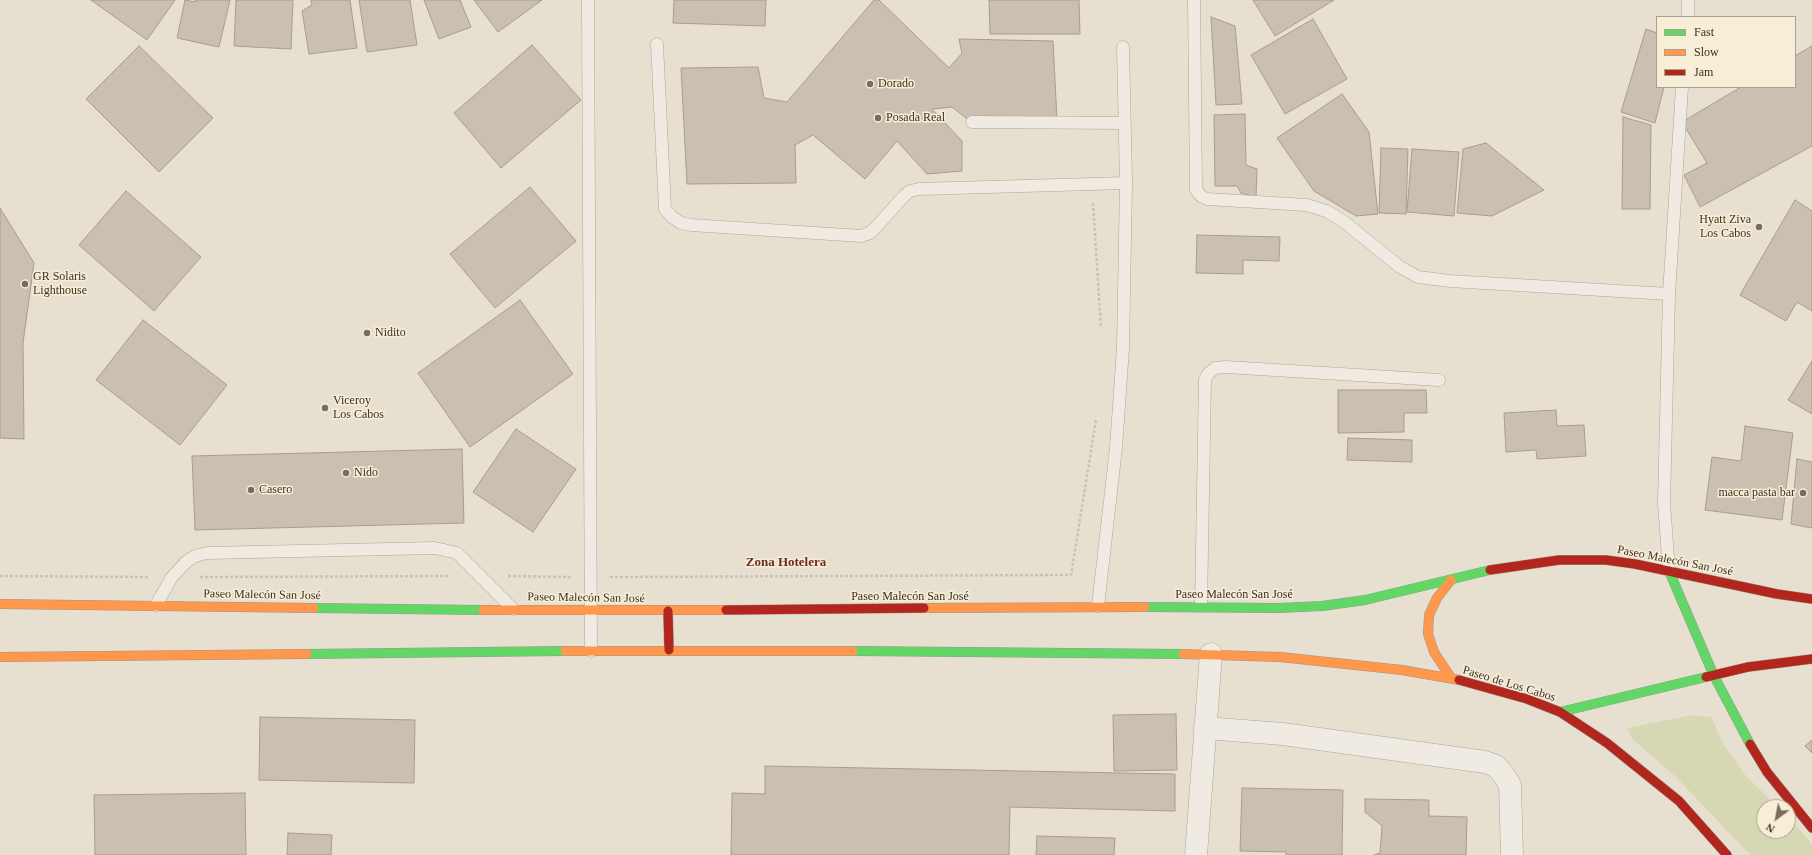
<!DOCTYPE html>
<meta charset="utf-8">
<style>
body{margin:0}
#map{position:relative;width:1812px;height:855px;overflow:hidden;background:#e7e0d1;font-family:Georgia,serif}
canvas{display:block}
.legend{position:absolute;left:1656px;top:16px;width:140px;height:72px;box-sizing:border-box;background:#f7eed8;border:1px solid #ada18e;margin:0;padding:5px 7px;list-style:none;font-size:12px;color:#3d2e20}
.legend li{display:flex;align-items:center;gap:8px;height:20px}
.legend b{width:20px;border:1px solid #ada18e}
.north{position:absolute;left:1756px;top:799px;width:40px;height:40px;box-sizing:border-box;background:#f7eed8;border:1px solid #ada18e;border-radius:50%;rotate:212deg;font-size:11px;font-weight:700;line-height:16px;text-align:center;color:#3d2e20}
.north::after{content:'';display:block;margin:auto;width:14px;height:18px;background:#786c5e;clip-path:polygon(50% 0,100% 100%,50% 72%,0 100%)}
</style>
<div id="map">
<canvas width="1812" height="855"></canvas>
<ul class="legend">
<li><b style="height:5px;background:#63d668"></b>Fast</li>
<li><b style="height:5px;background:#ff974d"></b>Slow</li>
<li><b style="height:5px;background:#b3261e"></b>Jam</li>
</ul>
<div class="north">N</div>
</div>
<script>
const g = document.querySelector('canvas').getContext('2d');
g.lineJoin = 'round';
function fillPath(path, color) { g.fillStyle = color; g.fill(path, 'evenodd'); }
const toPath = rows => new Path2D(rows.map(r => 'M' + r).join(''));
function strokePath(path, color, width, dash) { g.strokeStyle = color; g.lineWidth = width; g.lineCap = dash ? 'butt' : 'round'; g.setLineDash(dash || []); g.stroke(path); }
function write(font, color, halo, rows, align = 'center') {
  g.font = font + ' Georgia,serif'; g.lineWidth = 3; g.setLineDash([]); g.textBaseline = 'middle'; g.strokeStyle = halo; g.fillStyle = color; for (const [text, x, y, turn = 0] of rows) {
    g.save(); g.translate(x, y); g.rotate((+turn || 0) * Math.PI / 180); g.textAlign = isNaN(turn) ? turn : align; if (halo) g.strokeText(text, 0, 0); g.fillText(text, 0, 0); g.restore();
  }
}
fillPath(toPath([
 [1692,715,1711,717,1724,745,1746,776,1778,807,1764,807,1764,831,1788,831,1788,816,1812,844,1812,855,1750,855,1677,778,1632,739,1627,728]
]), '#d6d7b3');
const building = toPath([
 [91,0,175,0,147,40,91,0],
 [185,0,195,2,195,0,230,0,219,47,177,38,185,0],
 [236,0,293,0,291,49,234,46,236,0],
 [311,0,350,0,357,48,309,54,302,11,312,5,311,0],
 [359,0,410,0,417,45,367,52,359,0],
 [424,0,460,0,471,27,439,39,424,0],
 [474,0,542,0,498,32,474,0],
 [674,0,766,0,765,26,673,23,674,0],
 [874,0,879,0,949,68,962,53,959,39,1053,41,1057,120,970,121,952,107,932,109,962,141,962,171,927,174,897,141,865,179,813,135,795,145,796,183,687,184,681,68,758,67,764,98,787,102,874,0],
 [989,0,1079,0,1080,34,990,34,989,0],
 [1253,0,1334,0,1275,36,1253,0],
 [1211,17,1235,26,1242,104,1216,105,1211,17],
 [1313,19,1347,79,1285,114,1251,55,1313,19],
 [1646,29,1657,33,1657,87,1664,87,1655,123,1621,112,1646,29],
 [532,45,581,100,501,168,454,113,532,45],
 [139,46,213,118,159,172,86,99,139,46],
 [1812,46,1812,146,1700,207,1684,175,1707,163,1682,122,1741,87,1795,87,1795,56,1812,46],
 [1342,94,1369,132,1378,214,1356,216,1314,191,1277,138,1342,94],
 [1245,114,1246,165,1257,169,1256,197,1241,193,1237,186,1215,186,1214,115,1245,114],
 [1623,117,1651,125,1650,209,1622,209,1623,117],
 [1486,143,1544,190,1492,216,1457,213,1463,149,1486,143],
 [1381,148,1408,149,1406,214,1379,213,1381,148],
 [1412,149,1459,152,1454,216,1407,212,1412,149],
 [530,187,576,241,495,308,450,254,530,187],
 [126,191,201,257,154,311,79,245,126,191],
 [1795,200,1812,211,1812,311,1797,302,1786,321,1740,295,1795,200],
 [0,208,34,263,23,343,24,439,0,438,0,208],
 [1197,235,1280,237,1279,261,1243,260,1243,274,1196,273,1197,235],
 [520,300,573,374,470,447,418,373,520,300],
 [143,320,227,385,180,445,96,380,143,320],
 [1812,361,1812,414,1788,400,1812,361],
 [1338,390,1426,390,1427,413,1404,413,1404,432,1338,433,1338,390],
 [1556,410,1557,426,1584,425,1586,456,1537,459,1536,450,1506,452,1504,413,1556,410],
 [1745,426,1793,433,1782,520,1705,510,1712,457,1741,461,1745,426],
 [516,429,576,469,533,532,473,492,516,429],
 [1348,438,1412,440,1412,462,1347,460,1348,438],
 [462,449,464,523,195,530,192,456,462,449],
 [1797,459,1812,462,1812,528,1791,524,1797,459],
 [1176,714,1177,770,1114,771,1113,715,1176,714],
 [260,717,415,720,414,783,259,780,260,717],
 [1812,740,1812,753,1805,746,1812,740],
 [765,766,1175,774,1175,811,1010,807,1009,855,731,855,732,793,765,794,765,766],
 [1242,788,1343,790,1342,855,1286,855,1286,852,1240,851,1242,788],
 [245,793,246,855,95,855,94,795,245,793],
 [1365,799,1429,800,1429,816,1467,817,1466,855,1374,855,1380,853,1382,826,1365,812,1365,799],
 [288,833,332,835,331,855,287,855,288,833],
 [1037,836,1115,838,1114,855,1036,855,1037,836]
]);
fillPath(building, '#cbbfb2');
strokePath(building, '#a89c90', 1);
const lane = toPath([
 [588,0,591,651],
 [1194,0,1196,190,1201,196,1207,199,1307,205,1326,211,1343,221,1400,267,1418,277,1450,281,1669,294],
 [1688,17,1688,0],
 [657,44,665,209,672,217,681,223,691,225,861,236,870,233,877,226,904,196,910,191,919,189,1126,183],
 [972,122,1125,123],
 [1669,571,1664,503,1669,294,1682,87],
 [156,605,172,577,186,562,195,556,207,553,435,548,457,553,513,609],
 [1098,606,1116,448,1123,348,1126,183,1123,47],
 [1201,606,1205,379,1209,373,1215,368,1226,367,1439,380]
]);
const street = toPath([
 [1205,728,1283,734,1485,762,1496,766,1503,774,1510,785,1512,855],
 [1196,855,1211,654]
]);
const fast = toPath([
 [1669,571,1714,676,1750,744],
 [1145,607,1279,608,1322,606,1365,600,1490,570],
 [314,608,483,610],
 [853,651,1183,654],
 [307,654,565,651],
 [1560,712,1706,677]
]);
const slow = toPath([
 [1451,580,1437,598,1429,615,1428,634,1434,652,1451,678],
 [0,604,314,608],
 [924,608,1145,607],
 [483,610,726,610],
 [565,651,853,651],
 [1183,654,1280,657,1402,670,1459,680],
 [0,657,307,654]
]);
const jam = toPath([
 [1490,570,1559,560,1606,560,1635,564,1777,594,1812,599],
 [726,610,924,608],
 [668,611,669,650],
 [1706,677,1748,667,1812,659],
 [1459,680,1527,699,1560,712,1607,743,1679,801,1727,855],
 [1750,744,1767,772,1812,828]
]);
strokePath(lane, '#ada599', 13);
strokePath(street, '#ada599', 23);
strokePath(fast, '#9c958a', 10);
strokePath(slow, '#9c958a', 10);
strokePath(jam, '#9c958a', 10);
strokePath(toPath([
 [1093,203,1101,328],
 [0,576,149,577],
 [508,576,571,577],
 [200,577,451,576],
 [610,577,1071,575,1096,420]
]), '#c8c2b9', 2.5, [3, 2]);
strokePath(lane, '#efebe3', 12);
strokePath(street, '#efebe3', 22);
strokePath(fast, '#63d668', 9);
strokePath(slow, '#ff974d', 9);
strokePath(jam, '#b3261e', 9);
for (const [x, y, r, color] of [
 [870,84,4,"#786c5e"],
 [878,118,4,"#786c5e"],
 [1759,227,4,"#786c5e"],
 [25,284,4,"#786c5e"],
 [367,333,4,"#786c5e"],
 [325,408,4,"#786c5e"],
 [346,473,4,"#786c5e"],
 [251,490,4,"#786c5e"],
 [1803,493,4,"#786c5e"]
]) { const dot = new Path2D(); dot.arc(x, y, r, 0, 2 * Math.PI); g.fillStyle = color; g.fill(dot); strokePath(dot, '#f7eed8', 1.5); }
write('12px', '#3d2e20', '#f7eed8', [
 ["Dorado",878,84],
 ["Posada Real",886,118],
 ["Hyatt Ziva",1751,220,"right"],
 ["Los Cabos",1751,234,"right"],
 ["GR Solaris",33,277],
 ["Lighthouse",33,291],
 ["Nidito",375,333],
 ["Viceroy",333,401],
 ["Los Cabos",333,415],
 ["Nido",354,473],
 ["Casero",259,490],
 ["macca pasta bar",1795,493,"right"]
], 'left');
write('12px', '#3d2e20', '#f7eed8', [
 ["Paseo Malecón San José",1675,561,11],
 ["Paseo Malecón San José",262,595,1],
 ["Paseo Malecón San José",1234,595],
 ["Paseo Malecón San José",910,597],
 ["Paseo Malecón San José",586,598,1],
 ["Paseo de Los Cabos",1509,684,17]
]);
write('bold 13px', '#6b2e1e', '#f7eed8', [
 ["Zona Hotelera",786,563]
]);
</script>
